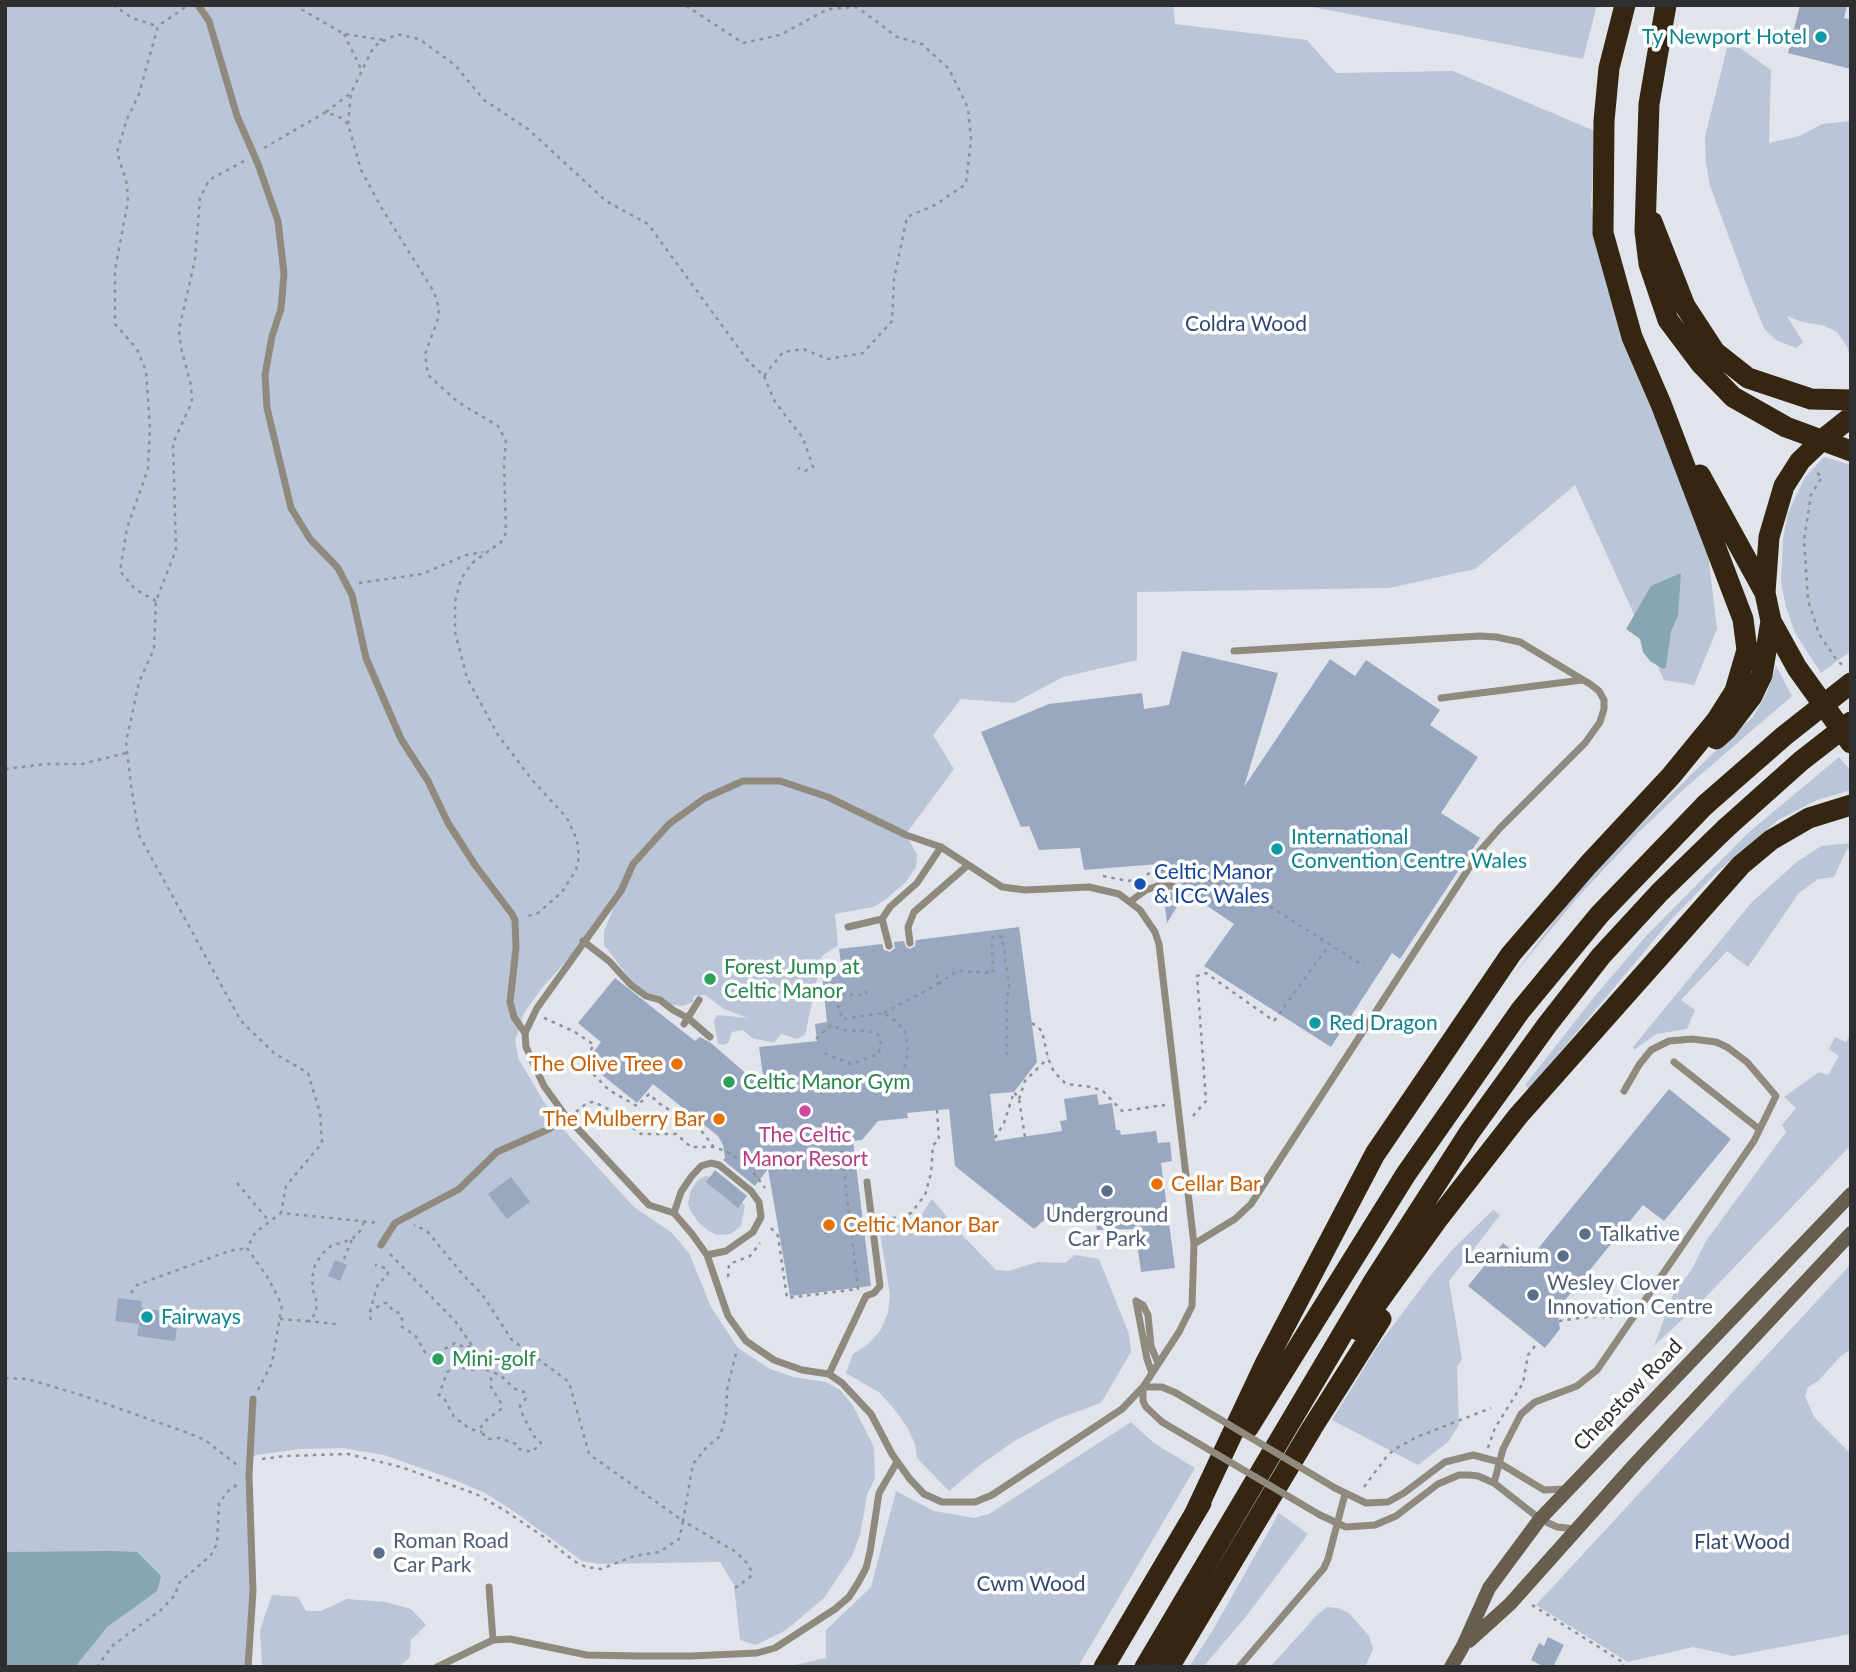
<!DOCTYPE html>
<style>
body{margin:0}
#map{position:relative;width:1856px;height:1672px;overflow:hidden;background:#e1e5eb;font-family:Lato,sans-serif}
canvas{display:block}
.frame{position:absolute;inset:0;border:7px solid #2d2f31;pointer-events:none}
</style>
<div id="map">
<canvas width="1856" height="1672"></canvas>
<div class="frame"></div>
</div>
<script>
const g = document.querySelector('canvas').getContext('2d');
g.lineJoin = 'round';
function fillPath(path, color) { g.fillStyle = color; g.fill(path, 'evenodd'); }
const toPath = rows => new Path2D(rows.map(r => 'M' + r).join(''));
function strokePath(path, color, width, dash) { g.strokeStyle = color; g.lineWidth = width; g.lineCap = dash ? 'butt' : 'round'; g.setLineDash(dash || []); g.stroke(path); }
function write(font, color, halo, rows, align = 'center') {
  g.font = font + ' Lato,sans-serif'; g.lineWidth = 7; g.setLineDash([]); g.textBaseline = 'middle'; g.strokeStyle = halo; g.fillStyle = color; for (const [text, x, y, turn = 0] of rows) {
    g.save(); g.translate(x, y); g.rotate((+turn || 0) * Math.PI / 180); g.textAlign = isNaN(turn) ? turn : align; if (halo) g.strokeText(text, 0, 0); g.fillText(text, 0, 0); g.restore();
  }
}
fillPath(toPath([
 [5,5,1173,5,1175,24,1307,40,1336,73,1453,71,1595,131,1591,205,1605,278,1708,554,1717,629,1694,685,1664,680,1575,485,1475,569,1389,588,1137,592,1137,660,1063,677,1014,703,961,699,933,735,954,769,906,834,917,855,916,867,906,882,885,900,873,907,835,914,838,945,822,956,805,1035,797,1039,781,1034,774,1043,752,1038,743,1030,732,1032,729,1042,724,1045,718,1044,714,1021,717,1015,748,1018,724,1009,705,995,694,996,693,1002,683,1006,673,1005,667,1004,665,999,638,989,604,945,604,931,619,895,579,947,542,988,524,1013,515,1041,519,1060,547,1107,570,1137,634,1207,671,1232,689,1253,711,1307,738,1348,770,1369,794,1377,826,1382,840,1390,852,1404,871,1441,874,1448,875,1478,867,1495,860,1535,852,1556,824,1598,786,1630,756,1645,740,1640,734,1585,720,1562,599,1564,582,1561,512,1510,485,1493,455,1480,384,1455,343,1448,300,1449,256,1455,250,1461,253,1591,248,1667,5,1667],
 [1302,5,1597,5,1583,59],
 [1729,40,1771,70,1769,143,1799,136,1822,124,1851,121,1851,359,1847,346,1837,332,1822,325,1802,322,1787,316,1803,342,1796,348,1776,340,1765,330,1753,302,1710,186,1706,163,1705,137],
 [1824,457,1851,465,1851,651,1821,673,1795,633,1786,607,1781,582,1783,539,1788,513,1805,477],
 [1776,666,1792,696,1684,789,1638,833,1577,898,1512,977,1565,906,1619,846,1709,757,1753,717,1767,692],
 [1839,757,1851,771,1851,790,1817,800,1778,820,1716,873,1670,921,1529,1089,1525,1085,1595,996,1647,935,1749,832],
 [1851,843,1851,850,1847,849,1834,877,1818,879,1799,893,1748,967,1727,951,1681,1000,1695,1010,1687,1029,1656,1034,1634,1050,1633,1047,1752,902,1798,861,1821,846],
 [1851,1033,1851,1145,1704,1299,1654,1346,1674,1292,1691,1271,1706,1241,1786,1132,1782,1125,1796,1108,1784,1097,1819,1072,1828,1075,1839,1056,1829,1049,1835,1037,1846,1042],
 [705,1176,710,1177,745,1205,741,1226,731,1234,717,1235,710,1232,698,1222,690,1210,688,1203,691,1190,698,1180],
 [932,1199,964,1237,996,1270,1008,1271,1038,1262,1065,1263,1075,1255,1099,1259,1129,1334,1131,1352,1101,1403,1057,1419,1016,1440,980,1465,949,1491,917,1458,915,1444,907,1427,895,1410,880,1393,846,1373,853,1354,867,1345,880,1331,888,1313,890,1295,880,1233,889,1224,896,1223,904,1228,914,1225],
 [1493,1210,1500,1215,1449,1281,1462,1359,1457,1367,1459,1425,1448,1442,1418,1465,1332,1420,1377,1347,1431,1275,1451,1251],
 [1851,1264,1851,1349,1841,1356,1818,1381,1808,1387,1805,1396,1814,1417,1851,1454,1851,1634,1733,1656,1693,1647,1628,1662,1536,1605],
 [1131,1422,1154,1443,1195,1468,1078,1667,786,1667,826,1658,826,1630,871,1587,896,1491,934,1511,974,1518,989,1514],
 [1279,1513,1308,1534,1244,1619,1203,1667,1189,1667,1214,1628],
 [272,1595,298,1597,306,1611,321,1611,347,1599,386,1602,411,1609,426,1625,411,1640,410,1657,399,1667,262,1667,260,1630],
 [1327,1607,1338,1608,1349,1613,1369,1636,1373,1649,1365,1667,1270,1667,1317,1615]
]), '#bac5d7');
fillPath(toPath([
 [1681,573,1678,616,1671,631,1666,667,1663,669,1650,661,1643,652,1640,639,1626,629,1651,586],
 [111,1551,137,1552,161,1576,157,1591,107,1627,75,1667,5,1667,5,1552]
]), '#86a7b2');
fillPath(toPath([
 [1800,5,1847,5,1844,18,1851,20,1851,69,1788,53],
 [1182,651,1278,673,1244,787,1330,659,1355,676,1366,660,1440,710,1430,725,1478,757,1441,813,1480,838,1400,959,1392,953,1331,1047,1204,966,1234,924,1188,893,1185,886,1174,880,1161,880,1159,864,1084,870,1080,848,1039,850,1029,826,1021,827,981,732,1049,704,1142,693,1144,709,1169,705],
 [1163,892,1171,892,1183,897,1167,923],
 [1019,927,1037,1062,1014,1092,990,1094,995,1141,1062,1131,1060,1121,1067,1120,1064,1099,1097,1094,1099,1105,1112,1103,1116,1130,1120,1130,1121,1135,1156,1131,1158,1143,1170,1142,1172,1161,1161,1163,1175,1268,1141,1272,1135,1229,1097,1230,1095,1217,1092,1218,1091,1211,1067,1213,1058,1223,1049,1216,1034,1229,955,1166,949,1109,907,1113,908,1118,878,1121,862,1140,853,1141,871,1286,790,1296,768,1169,755,1186,723,1160,725,1158,723,1145,718,1136,653,1084,637,1103,586,1062,601,1042,578,1023,615,978,695,1041,700,1037,711,1043,765,1090,759,1047,817,1041,815,1024,827,1022,822,974,842,971,839,949,882,944,884,950,890,952,895,948,894,942,904,941,906,947,910,949,915,946,916,940],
 [1669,1089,1731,1139,1664,1221,1643,1205,1557,1310,1560,1329,1545,1348,1468,1286,1503,1243,1527,1262],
 [715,1170,747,1196,738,1208,706,1182],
 [511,1177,530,1202,507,1219,488,1194],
 [335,1260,347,1265,340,1281,328,1276],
 [118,1298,142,1301,141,1308,179,1313,175,1341,137,1336,139,1324,115,1321],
 [1548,1637,1564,1645,1553,1667,1544,1667,1531,1660,1539,1643,1544,1646]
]), '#99a8c1');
strokePath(toPath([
 [113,5,132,18,157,26],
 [294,5,344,34,385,40],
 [344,34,362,71],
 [326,112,351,93],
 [348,124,351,93,374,46,397,34,419,39,455,65,484,100,528,129,606,201,648,224,748,361,764,376,783,352,803,349,828,359,863,353,892,321,894,279,907,217,935,205,966,184,971,139,968,108,949,69,922,44,897,37,857,7,828,9,780,35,743,43,685,5],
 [264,148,326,112,341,118,348,124,361,170,381,207,434,292,439,308,438,319,425,354,428,375,458,402,498,426,506,441,504,464,506,533,501,542,472,563,461,579,455,602,455,632,467,678,498,735,533,781,567,818,577,840,579,857,576,870,562,892,538,913,528,916],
 [244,161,209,180,200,198,195,259,179,330,181,348,191,385,192,402,173,443,176,550,156,601,154,649,139,682,126,742,131,785,139,835,241,1021,274,1053,308,1073,320,1113,322,1143,286,1186,281,1213,380,1223],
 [764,376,775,402,803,438,813,467,805,471,798,468],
 [1817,473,1822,477,1811,495,1804,540,1808,600,1819,634,1838,662,1845,666],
 [359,583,422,574,466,555,483,552],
 [156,601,135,589,120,571,127,528,148,469,150,428,146,371,137,349,115,324,115,270,128,201,127,184,117,152,127,119,139,94,158,26,187,6],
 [5,769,47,764,82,764,126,753],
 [1147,875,1152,871,1171,869,1180,865,1185,870,1215,883,1230,885,1244,890,1364,966],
 [1103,876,1128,881,1141,878],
 [938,984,957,971,993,973,992,938,996,935,1002,937,1009,986,1007,999,1007,1055],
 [866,991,866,995,838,994,838,1005,842,1019,884,1013,895,1021,905,1030,908,1052,903,1073],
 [884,1013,938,984,936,971],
 [544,1018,575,1032,594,1045,583,1061,585,1066,609,1090,637,1106,649,1094,660,1104,700,1129,713,1146],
 [1032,1023,1042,1031,1048,1058,1054,1072,1066,1084,1092,1087,1103,1091,1122,1111,1165,1105],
 [816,1039,831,1025,844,1030,876,1032,880,1038,881,1047,877,1055,851,1064,824,1053],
 [1019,1099,1025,1081,1048,1058],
 [576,1112,587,1103,594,1102,608,1109,641,1134,676,1134,691,1147,714,1147,727,1152,748,1165,765,1188],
 [1193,1116,1206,1101,1197,976,1206,973,1274,1021,1329,945],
 [995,1138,1004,1123,1014,1092,1019,1099,1025,1137],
 [237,1183,269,1221],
 [884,1219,902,1217,911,1213,925,1195,931,1173,933,1145,939,1140,937,1110],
 [771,1228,778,1236,787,1298,858,1289,840,1138],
 [390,1254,455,1321,476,1351,476,1360,487,1370,500,1375,515,1389,524,1392,526,1398,520,1406,523,1416,534,1436,541,1443,532,1452,519,1449,516,1444,500,1438,488,1439,483,1434,481,1427,484,1422,501,1409,501,1403,491,1387,491,1372],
 [344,1259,352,1239],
 [728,1277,729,1264,750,1256,760,1243],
 [131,1293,137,1285,229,1251,247,1248],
 [369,1312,384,1303,387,1303,394,1312,400,1313,402,1319,402,1327,415,1335,426,1354,432,1356,455,1343,466,1348,472,1345],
 [280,1319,307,1321,312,1318,316,1312,317,1303,313,1290,312,1278,315,1265,323,1253,331,1246,352,1239,360,1231,364,1222],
 [371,1320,369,1315,376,1290,379,1282,387,1277,388,1272,385,1268,375,1265],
 [307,1321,336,1324],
 [1559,1321,1587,1317,1618,1317],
 [481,1365,474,1370,456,1367,447,1372,439,1395,445,1400,454,1417,470,1429,482,1432],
 [5,1378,27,1379,81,1395,188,1433,205,1440,237,1465],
 [258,1390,272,1363,282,1305,268,1278,247,1248,255,1233,281,1213],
 [1488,1448,1495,1428,1523,1383,1528,1355,1538,1342],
 [262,1459,285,1456,348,1454,401,1467,476,1494,504,1510,544,1537,574,1561,586,1567,601,1569,634,1556,659,1552,679,1539,683,1521,589,1454,569,1382,511,1339,482,1294,464,1276,427,1231,414,1225],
 [1364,1487,1387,1456,1395,1449,1417,1437,1491,1408],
 [735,1588,750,1577,752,1572,747,1563,736,1552,683,1521,693,1464,706,1448,720,1436,726,1416,727,1390,737,1349],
 [1532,1605,1624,1663,1622,1667],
 [97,1667,112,1646,161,1610,175,1595,179,1583,211,1555,217,1544,219,1503,230,1489,237,1485]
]), '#8e9195', 2.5, [3.5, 5]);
strokePath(toPath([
 [198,5,209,21,237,116,258,164,278,221,284,274,281,309,272,336,265,375,267,408,291,508,310,539,338,568,352,595,366,658,401,739,428,781,448,823,475,865,512,914,515,920,516,948,510,1002,514,1017,525,1033,526,1047,544,1086,565,1115,649,1205,674,1213,692,1234,707,1255,728,1316,746,1341,774,1360,802,1370,829,1374,842,1383,871,1414,892,1454,909,1478,924,1494,942,1502,975,1502,992,1495,1122,1409,1143,1387,1179,1332,1192,1306,1194,1244,1159,944,1155,932,1140,910,1119,894,1089,887,1025,890,1002,887,941,847,906,835,828,797,780,781,743,781,705,798,669,824,633,864,621,891,537,1008,525,1033],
 [1441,698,1582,680],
 [1131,901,1146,890,1157,886,1172,886,1182,891],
 [848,927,882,919],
 [583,941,609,961,631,985,646,996,660,1000,673,1010,688,1018,710,1037],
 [910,943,908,927,914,912,968,865],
 [889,946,882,919,890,907,917,883,941,847],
 [684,1024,699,1000],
 [1674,1062,1759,1129],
 [674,1213,681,1192,691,1177,701,1166,711,1163,719,1165,751,1191,759,1202,761,1217,753,1232,726,1251,707,1255],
 [1194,1244,1235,1219,1251,1204,1480,851,1500,828,1585,743,1600,722,1604,709,1604,700,1599,691,1590,684,1520,642,1496,637,1480,636,1234,651],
 [381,1245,395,1223,459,1189,497,1152,549,1129,565,1115],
 [1136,1301,1147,1359,1152,1373],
 [1136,1301,1143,1305,1148,1315,1151,1346,1158,1363],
 [829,1374,866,1296,874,1293,880,1286,867,1182],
 [1143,1387,1143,1401,1146,1407,1162,1422],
 [1143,1387,1162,1387,1176,1393],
 [1494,1483,1503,1449,1521,1414,1535,1402,1577,1386,1597,1370,1754,1141,1776,1096,1747,1062,1727,1047,1716,1042,1692,1039,1669,1041,1651,1050,1639,1065,1624,1091],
 [1335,1488,1366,1503,1388,1502,1404,1493,1445,1462,1473,1455,1496,1461,1544,1490,1566,1489],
 [1320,1515,1346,1527,1375,1525,1396,1516,1438,1484,1459,1475,1469,1475,1478,1476,1494,1483,1540,1519,1557,1527,1576,1529],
 [489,1587,493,1640],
 [248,1667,253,1591,249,1476,253,1399],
 [437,1667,493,1640,510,1639,587,1655,638,1656,691,1656,757,1653,775,1648,835,1609,849,1597,858,1583,866,1568,870,1552,879,1493,897,1462],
 [1239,1667,1324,1568,1328,1559,1345,1494]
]), '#90897e', 7);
strokePath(toPath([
 [1469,1641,1510,1604,1635,1464,1851,1233],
 [1451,1667,1463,1646,1489,1588,1540,1519,1851,1194]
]), '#685e4e', 14);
strokePath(toPath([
 [1666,5,1649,104,1645,231,1649,264,1668,320,1701,364,1733,397,1786,427,1851,451],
 [1652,222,1685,306,1715,352,1748,378,1811,399,1851,400],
 [1851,417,1822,440,1800,461,1784,486,1769,537,1765,593,1771,621,1797,668,1851,743],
 [1700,475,1765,593],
 [1716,739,1726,730,1752,696,1762,675,1771,621],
 [1358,1330,1437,1220,1518,1116,1741,865,1771,840,1809,818,1851,805],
 [1248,1428,1406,1174,1520,1011,1600,914,1705,805],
 [1195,1513,1266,1362,1375,1154,1511,954,1588,865,1671,776,1716,721,1735,691,1747,650,1743,619,1661,404,1632,337,1603,233,1604,121,1609,68,1625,5],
 [1104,1667,1201,1503],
 [1145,1667,1372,1284,1469,1133,1547,1025,1601,956,1660,892,1726,828],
 [1169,1667,1312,1428,1381,1319]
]), '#342611', 21);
strokePath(toPath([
 [1176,1393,1335,1488],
 [1162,1422,1320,1515]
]), '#90897e', 7);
strokePath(toPath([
 [1705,805,1784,736,1851,683],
 [1726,828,1801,761,1851,722]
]), '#342611', 21);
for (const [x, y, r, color] of [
 [1821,37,7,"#0f9aa8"],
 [1277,849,7,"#0f9aa8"],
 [1140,884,7,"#1a4fb4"],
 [710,979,7,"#2e9e5b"],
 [1315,1023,7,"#0f9aa8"],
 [677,1064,7,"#e8710a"],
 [729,1082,7,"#2e9e5b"],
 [805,1111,7,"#d1479c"],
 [719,1119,7,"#e8710a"],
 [1157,1184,7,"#e8710a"],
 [1107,1191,7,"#5c6f8a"],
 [829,1225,7,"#e8710a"],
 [1585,1234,7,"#5c6f8a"],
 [1563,1256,7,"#5c6f8a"],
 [1533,1295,7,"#5c6f8a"],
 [147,1317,7,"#0f9aa8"],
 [438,1359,7,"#2e9e5b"],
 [379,1553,7,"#5c6f8a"]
]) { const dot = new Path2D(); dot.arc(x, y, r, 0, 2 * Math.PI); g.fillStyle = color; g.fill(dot); strokePath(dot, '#fff', 2.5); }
write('21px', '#0d838f', '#fff', [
 ["Ty Newport Hotel",1807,37,"right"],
 ["International",1291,837],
 ["Convention Centre Wales",1291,861],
 ["Red Dragon",1329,1023],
 ["Fairways",161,1317]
], 'left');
write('21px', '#31486e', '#fff', [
 ["Coldra Wood",1246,324],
 ["Flat Wood",1742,1542],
 ["Cwm Wood",1031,1584]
]);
write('21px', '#164399', '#fff', [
 ["Celtic Manor",1154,872],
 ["& ICC Wales",1154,896]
], 'left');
write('21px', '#27864d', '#fff', [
 ["Forest Jump at",724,967],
 ["Celtic Manor",724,991],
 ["Celtic Manor Gym",743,1082],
 ["Mini-golf",452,1359]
], 'left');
write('21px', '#c56008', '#fff', [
 ["The Olive Tree",663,1064],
 ["The Mulberry Bar",705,1119],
 ["Cellar Bar",1171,1184,"left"],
 ["Celtic Manor Bar",843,1225,"left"]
], 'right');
write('21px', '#b23c85', '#fff', [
 ["The Celtic",805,1135],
 ["Manor Resort",805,1159]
]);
write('21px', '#4e5e75', '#fff', [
 ["Underground",1107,1215,"center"],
 ["Car Park",1107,1239,"center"],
 ["Talkative",1599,1234],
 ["Learnium",1549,1256,"right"],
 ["Wesley Clover",1547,1283],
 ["Innovation Centre",1547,1307],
 ["Roman Road",393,1541],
 ["Car Park",393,1565]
], 'left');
write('21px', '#2d2f31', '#fff', [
 ["Chepstow Road",1628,1395,-46]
]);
</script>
